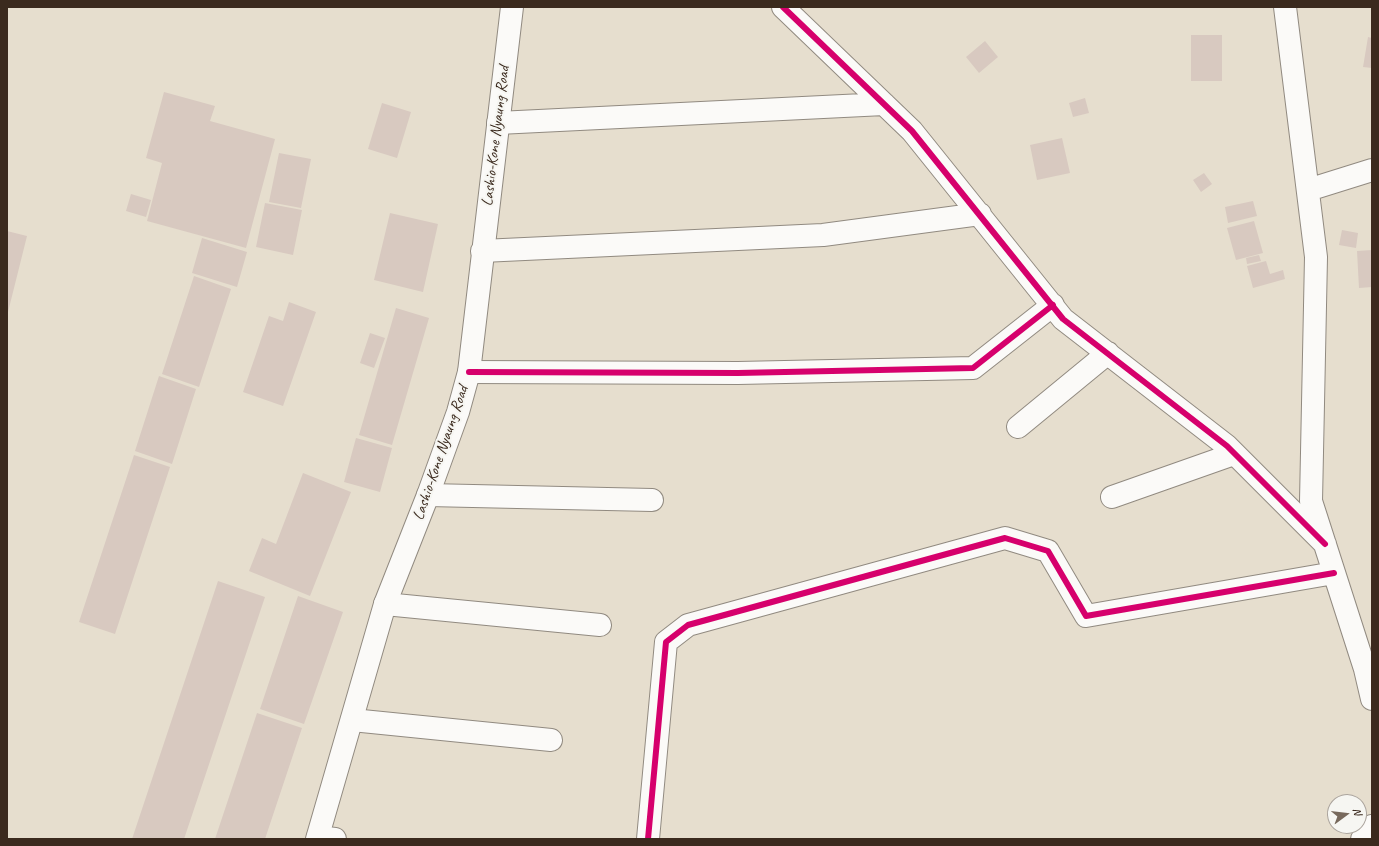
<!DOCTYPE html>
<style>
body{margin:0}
#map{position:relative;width:1379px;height:846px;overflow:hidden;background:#e6dece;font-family:Caveat,sans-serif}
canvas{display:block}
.frame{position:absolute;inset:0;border:8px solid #3b2a1e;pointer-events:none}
.north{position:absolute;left:1327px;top:794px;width:40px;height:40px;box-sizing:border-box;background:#f6f6f2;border:1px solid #aba49d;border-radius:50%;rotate:75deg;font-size:11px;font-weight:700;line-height:16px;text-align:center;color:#3b2a1e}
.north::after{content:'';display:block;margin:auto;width:14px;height:18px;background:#77695c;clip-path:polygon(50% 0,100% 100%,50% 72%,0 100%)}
</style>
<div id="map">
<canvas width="1379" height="846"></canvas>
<div class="frame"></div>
<div class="north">N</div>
</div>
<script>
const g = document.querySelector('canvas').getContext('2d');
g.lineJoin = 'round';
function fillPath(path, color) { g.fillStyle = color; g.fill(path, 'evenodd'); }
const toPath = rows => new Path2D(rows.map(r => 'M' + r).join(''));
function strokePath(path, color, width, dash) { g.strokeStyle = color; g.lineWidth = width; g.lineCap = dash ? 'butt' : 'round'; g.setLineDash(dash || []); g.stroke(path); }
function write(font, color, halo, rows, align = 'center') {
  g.font = font + ' Caveat,sans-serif'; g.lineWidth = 4; g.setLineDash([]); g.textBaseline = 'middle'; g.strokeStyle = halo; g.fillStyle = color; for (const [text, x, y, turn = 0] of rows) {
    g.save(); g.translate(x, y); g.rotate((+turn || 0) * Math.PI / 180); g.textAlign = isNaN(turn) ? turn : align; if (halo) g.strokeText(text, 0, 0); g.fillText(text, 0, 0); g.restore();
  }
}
fillPath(toPath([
 [1191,35,1222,35,1222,81,1191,81],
 [1368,37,1372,38,1372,68,1363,67],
 [985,41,998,57,979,73,966,57],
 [164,92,215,106,210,121,275,139,246,248,147,221,162,163,146,158],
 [1085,98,1089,113,1073,117,1069,103],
 [382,103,411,112,397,158,368,149],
 [1062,138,1070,173,1037,180,1030,145],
 [279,153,311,159,301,208,269,202],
 [1204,173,1212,184,1201,192,1193,180],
 [131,194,151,200,146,217,126,211],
 [1253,201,1257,216,1228,223,1225,207],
 [265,203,302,210,293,255,256,247],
 [390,213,438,224,423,292,374,280],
 [1254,221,1263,253,1236,260,1227,228],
 [1342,230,1358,233,1356,248,1339,245],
 [7,231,27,236,8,312,7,312],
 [202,238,247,252,237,287,192,273],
 [1372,250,1372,287,1359,288,1357,251],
 [1259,255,1261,261,1247,264,1246,258],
 [1266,261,1270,274,1283,270,1285,279,1253,288,1247,266],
 [194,276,231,289,199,387,162,374],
 [289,302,316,312,283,406,243,392,269,316,283,321],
 [396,308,429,318,392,445,359,435],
 [370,333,385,338,374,368,360,363],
 [159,376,196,389,172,464,135,451],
 [356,438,392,448,380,492,344,482],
 [134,455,170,467,115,634,79,622],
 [303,473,351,492,310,596,249,571,262,538,276,544],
 [218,581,265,597,184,839,132,839],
 [298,596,343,612,304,724,260,709],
 [257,713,302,728,265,839,215,839]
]), '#d8c9c0');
const minor = toPath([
 [783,7,912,131,1063,319,1227,446,1325,544],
 [1285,7,1316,257,1311,501,1365,669,1372,699],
 [498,123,884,104],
 [1308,190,1372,170],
 [482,251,823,235,980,214],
 [469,372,738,373,973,368,1053,305],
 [1018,427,1108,353],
 [428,495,652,500],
 [1112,497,1234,454],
 [385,604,600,625],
 [352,720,551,740],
 [318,837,335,839],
 [648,839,666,642,688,625,1005,538,1048,551,1086,616,1334,573],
 [1362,839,1372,826]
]);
const major = toPath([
 [317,839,385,604,428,495,458,412,469,372,512,7]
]);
strokePath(minor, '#918a80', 24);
strokePath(major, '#918a80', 24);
strokePath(minor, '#fbfaf8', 22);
strokePath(major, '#fbfaf8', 22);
strokePath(toPath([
 [783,7,912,131,1063,319,1227,446,1325,544],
 [469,372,738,373,973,368,1053,305],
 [648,839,666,642,688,625,1005,538,1048,551,1086,616,1334,573]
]), '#d6006c', 6);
write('16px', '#3b2a1e', '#f6f6f2', [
 ["Lashio-Kone Nyaung Road",496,136,-83],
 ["Lashio-Kone Nyaung Road",441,453,-71]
]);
</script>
